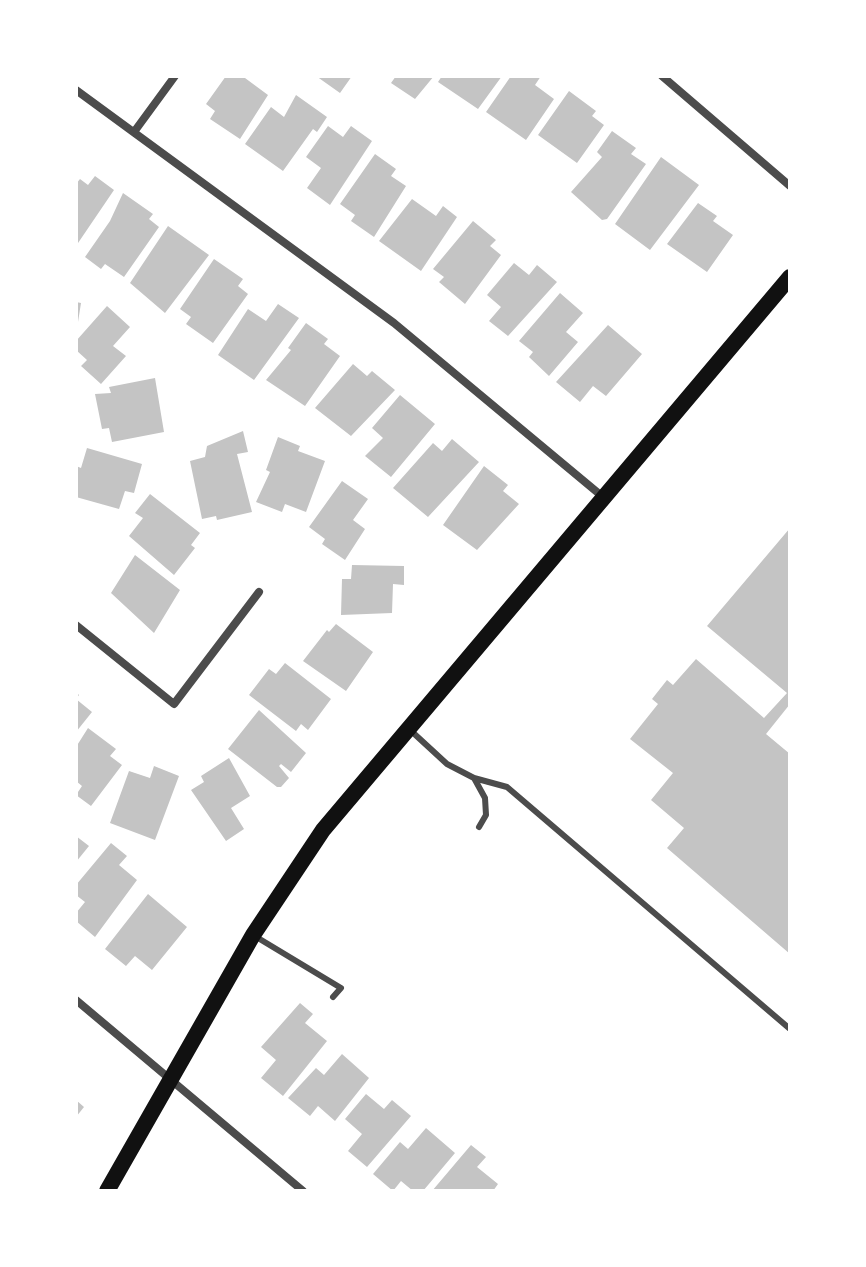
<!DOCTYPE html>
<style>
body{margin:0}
#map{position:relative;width:866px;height:1267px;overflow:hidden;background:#fff;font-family:Inter,sans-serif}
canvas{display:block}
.frame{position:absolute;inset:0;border:78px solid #fff;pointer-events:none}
</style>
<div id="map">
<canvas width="866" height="1267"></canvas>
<div class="frame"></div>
</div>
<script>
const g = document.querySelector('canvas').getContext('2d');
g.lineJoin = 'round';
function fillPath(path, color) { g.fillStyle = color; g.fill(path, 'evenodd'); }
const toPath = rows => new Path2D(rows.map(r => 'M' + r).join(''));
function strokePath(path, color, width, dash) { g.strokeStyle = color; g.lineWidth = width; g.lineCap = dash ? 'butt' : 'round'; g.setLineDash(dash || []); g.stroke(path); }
fillPath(toPath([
 [226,76,247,76,245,78,268,95,240,139,210,119,215,111,206,104],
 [316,76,352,76,340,93],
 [396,76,434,76,415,99,391,83],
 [442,76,502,76,478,109,438,82],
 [511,76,541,76,535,85,554,99,526,140,486,112],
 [569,91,596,111,592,116,604,125,577,163,538,135],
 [296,95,327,117,317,132,313,129,283,171,245,144,271,107,284,117],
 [328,126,343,137,351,126,372,141,330,205,307,188,321,168,306,157],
 [612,131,636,148,631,154,646,164,607,219,602,220,571,192,602,157,597,152],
 [375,154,396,169,391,176,406,186,374,237,351,221,355,215,340,204],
 [661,157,699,185,650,250,615,224],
 [95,176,114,190,76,246,76,184,80,179,88,185],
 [123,193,153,214,149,219,159,227,124,277,105,264,101,269,85,257,110,221],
 [412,199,436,216,443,206,457,217,421,271,379,241],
 [698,203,717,216,713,221,733,235,707,272,667,244],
 [473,221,496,240,490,246,501,255,465,304,439,282,444,277,433,269],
 [168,226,209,255,165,313,130,283],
 [214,259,243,279,238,286,248,294,213,343,186,324,191,317,180,309],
 [514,263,529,275,537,265,557,282,508,336,489,321,501,307,487,295],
 [560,293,583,313,566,332,578,342,549,376,529,357,533,352,519,341],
 [76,302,81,303,78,322,76,322],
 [278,304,299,318,254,380,218,355,248,309,266,321],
 [107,306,130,327,113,346,126,356,101,384,81,366,87,360,76,350,76,341],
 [306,323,328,339,324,344,340,356,305,406,266,380,291,350,288,348],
 [608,325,642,354,606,396,593,386,580,402,556,382],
 [353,364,367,376,372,371,395,390,351,436,315,408],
 [155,378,164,432,112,442,109,428,102,429,95,394,111,393,109,387],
 [400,395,435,424,391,477,365,456,383,438,372,428],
 [243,431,248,452,237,454,252,512,217,520,216,516,202,519,190,461,205,457,207,446],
 [278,437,300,446,298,451,325,461,306,512,285,504,282,512,256,502,270,472,266,470],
 [452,439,479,462,428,517,393,488,433,443,442,451],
 [87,448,142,464,134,493,125,491,119,509,76,497,76,466,81,468],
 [484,466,508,485,503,491,519,504,477,550,443,525],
 [342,481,368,499,353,520,365,529,345,560,322,544,325,539,309,527],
 [150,494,200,533,191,545,195,548,174,575,129,536,143,518,135,513],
 [790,528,790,704,766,734,790,754,790,954,667,848,684,828,651,800,673,773,630,739,658,704,652,699,667,680,673,685,696,659,764,718,787,693,707,626],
 [135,555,180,590,154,633,111,593],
 [352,565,404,566,404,585,393,584,392,613,341,615,342,579,351,579],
 [336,624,373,652,346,691,303,661,327,630,329,632],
 [285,663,331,699,308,730,301,724,296,731,249,695,269,669,276,674],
 [76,692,79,695,76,699,92,712,76,732],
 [259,710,306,753,291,772,281,764,279,766,289,778,281,787,277,787,228,749],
 [88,728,116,749,110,756,122,765,91,806,76,795,82,786,76,781,76,747],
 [229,758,250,796,231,808,244,829,226,841,191,790,204,782,201,776],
 [154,766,179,776,155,840,110,823,129,771,150,778],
 [76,836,89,846,76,862],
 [111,843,127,856,119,865,137,880,95,937,76,921,76,913,85,902,76,895,76,885],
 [148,894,187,927,152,970,135,956,126,966,105,949],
 [300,1003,313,1014,305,1023,327,1041,283,1096,261,1078,276,1060,261,1047],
 [342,1054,369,1078,335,1121,318,1106,310,1116,288,1098,316,1068,324,1075],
 [366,1094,384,1109,392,1100,411,1116,367,1167,348,1151,362,1134,345,1119],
 [76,1100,84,1107,76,1117],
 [426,1128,455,1153,423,1191,413,1191,401,1181,393,1191,373,1174,400,1142,408,1149],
 [471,1145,486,1157,477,1167,498,1184,493,1191,432,1191]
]), '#c4c4c4');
strokePath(toPath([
 [409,729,447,764,474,778,507,787,790,1029],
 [474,778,485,798,486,815,479,827],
 [253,935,341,988,333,997]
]), '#4c4c4c', 6);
strokePath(toPath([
 [662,76,790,186],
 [76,90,394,323,603,497],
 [134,132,175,76],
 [76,625,174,704,259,592],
 [76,1000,303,1191]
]), '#4c4c4c', 8);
strokePath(toPath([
 [107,1191,253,935,323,830,790,277]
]), '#111', 16);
</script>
